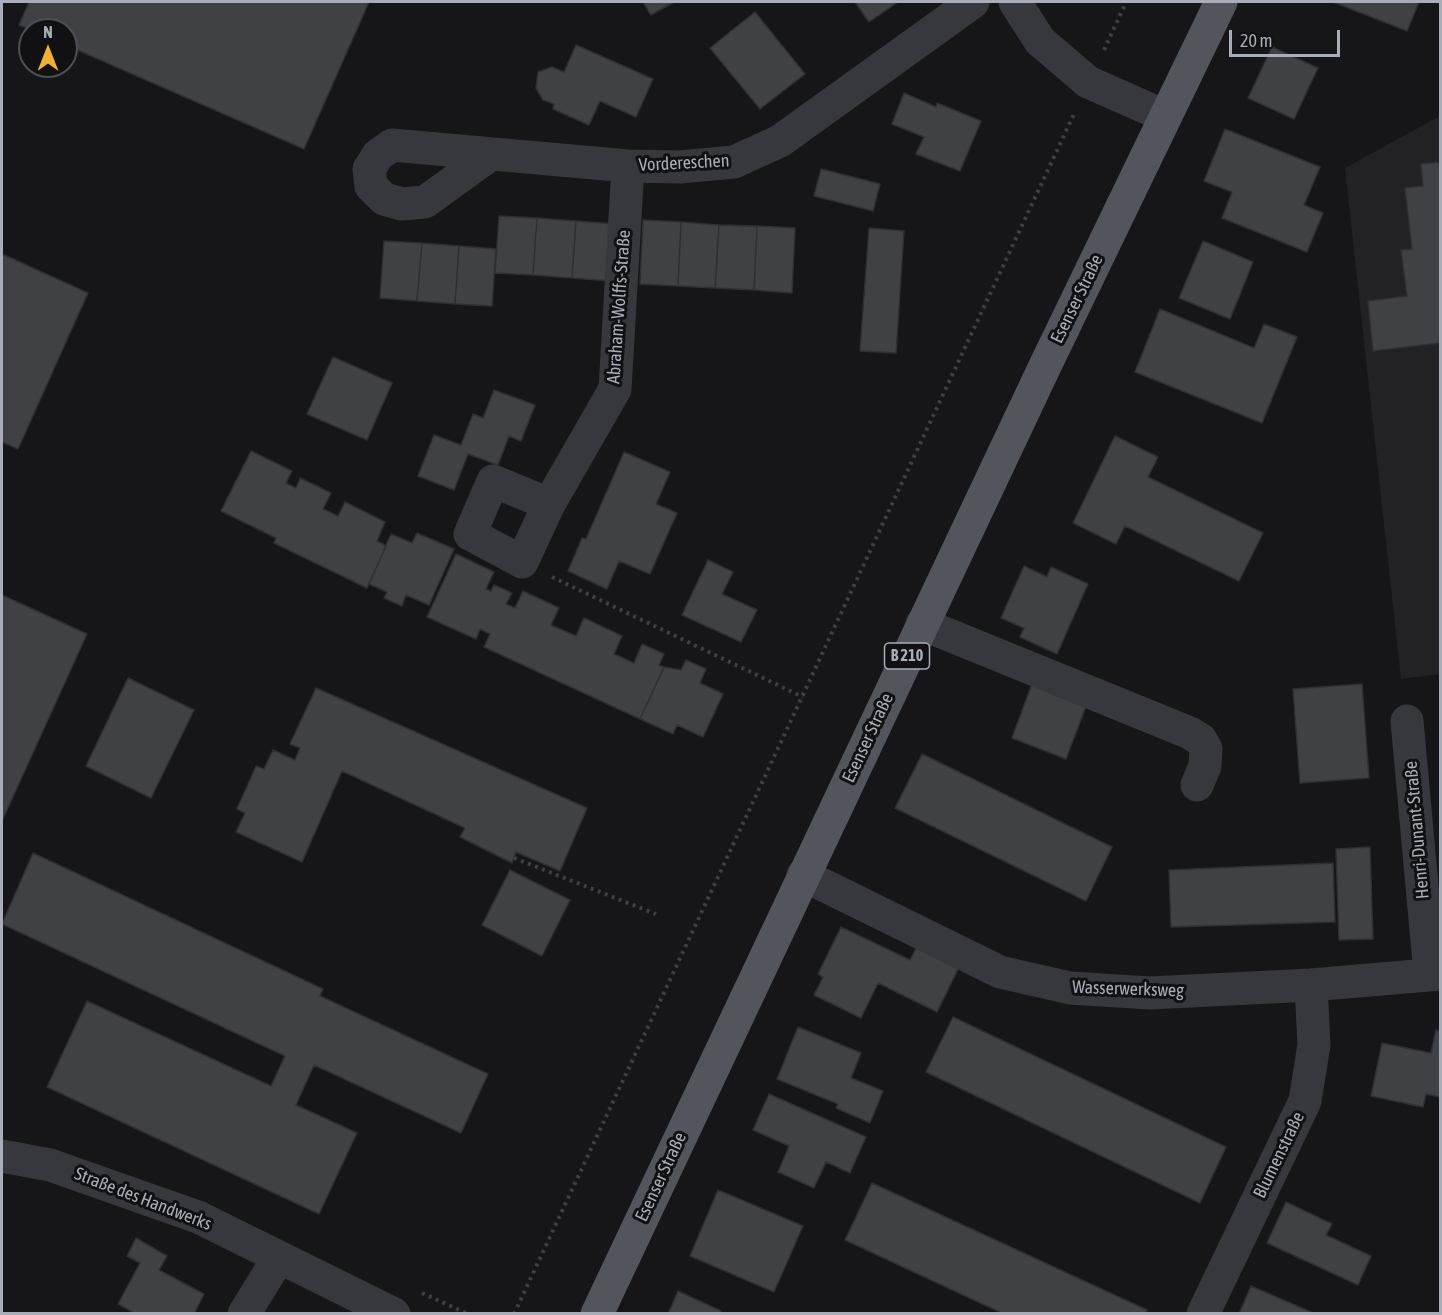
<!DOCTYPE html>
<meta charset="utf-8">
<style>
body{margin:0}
#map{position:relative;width:1442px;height:1315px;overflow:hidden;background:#161618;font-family:"Asap Condensed",sans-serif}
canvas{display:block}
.frame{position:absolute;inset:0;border:3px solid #a8adb8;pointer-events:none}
.north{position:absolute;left:18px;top:18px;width:60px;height:60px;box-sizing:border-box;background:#111113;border:2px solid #4d4f55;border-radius:50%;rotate:0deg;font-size:16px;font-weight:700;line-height:24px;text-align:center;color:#a8adb8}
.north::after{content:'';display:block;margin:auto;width:21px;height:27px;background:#f2b134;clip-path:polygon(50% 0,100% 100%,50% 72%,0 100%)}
.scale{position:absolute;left:1229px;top:30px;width:111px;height:27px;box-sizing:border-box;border:3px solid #a8adb8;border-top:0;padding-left:8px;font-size:18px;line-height:21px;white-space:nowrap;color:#a8adb8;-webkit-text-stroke:4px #111113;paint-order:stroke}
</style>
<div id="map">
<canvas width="1442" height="1315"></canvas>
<div class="frame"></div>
<div class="north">N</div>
<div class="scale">20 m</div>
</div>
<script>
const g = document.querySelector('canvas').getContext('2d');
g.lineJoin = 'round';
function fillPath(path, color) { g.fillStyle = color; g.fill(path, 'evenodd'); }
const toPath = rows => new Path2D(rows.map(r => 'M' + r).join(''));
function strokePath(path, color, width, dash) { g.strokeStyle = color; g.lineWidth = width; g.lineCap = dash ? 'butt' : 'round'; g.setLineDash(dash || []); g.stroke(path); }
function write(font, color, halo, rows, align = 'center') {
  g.font = font + ' "Asap Condensed",sans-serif'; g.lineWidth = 6; g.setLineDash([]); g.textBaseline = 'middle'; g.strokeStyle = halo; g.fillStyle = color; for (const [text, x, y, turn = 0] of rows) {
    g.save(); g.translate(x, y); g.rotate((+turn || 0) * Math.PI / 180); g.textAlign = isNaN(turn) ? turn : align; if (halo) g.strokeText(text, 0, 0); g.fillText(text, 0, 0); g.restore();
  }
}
fillPath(toPath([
 [1440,116,1440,674,1401,679,1345,168]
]), '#222225');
const building = toPath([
 [29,2,369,2,304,149,66,45,66,30,31,30,19,25,29,2],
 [643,2,674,2,651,15,643,2],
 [855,2,898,2,869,22,855,2],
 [1333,2,1419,2,1407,31,1333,2],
 [755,12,805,74,760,109,710,48,755,12],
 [576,45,653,79,636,117,600,101,589,125,553,109,554,104,543,100,536,88,538,72,552,67,564,72,576,45],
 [1272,47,1318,68,1294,119,1248,98,1272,47],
 [904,93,936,107,937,103,981,121,960,171,916,154,924,137,892,124,904,93],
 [1225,129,1320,167,1304,205,1323,213,1307,252,1222,218,1232,192,1204,181,1225,129],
 [1440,162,1440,343,1373,351,1368,301,1407,296,1401,250,1412,249,1405,188,1423,186,1421,164,1440,162],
 [821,169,880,184,873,211,814,196,821,169],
 [499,216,537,218,533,275,495,273,499,216],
 [537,218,576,221,572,278,533,275,537,218],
 [643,220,681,222,678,286,640,284,643,220],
 [576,221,614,224,610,281,572,278,576,221],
 [681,222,719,225,715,288,678,286,681,222],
 [719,225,757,226,754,290,715,288,719,225],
 [757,226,795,228,792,293,754,290,757,226],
 [869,228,904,231,896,353,860,351,869,228],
 [384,241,422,243,417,301,380,298,384,241],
 [1203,241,1253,262,1230,319,1179,298,1203,241],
 [422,243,459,246,455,304,417,301,422,243],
 [459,246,496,249,492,306,455,304,459,246],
 [2,254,88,293,18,449,2,442,2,254],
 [1160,309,1254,348,1264,324,1297,337,1262,423,1135,372,1160,309],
 [333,357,392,383,367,440,307,414,333,357],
 [494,390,535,405,521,441,509,436,498,465,468,454,454,490,418,476,434,435,461,445,473,414,483,418,494,390],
 [1115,436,1158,457,1148,477,1263,533,1239,581,1125,526,1116,544,1073,523,1115,436],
 [251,451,292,471,286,483,296,488,300,478,331,493,323,509,338,516,345,502,385,522,377,541,386,546,367,588,274,543,276,538,221,511,251,451],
 [624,452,670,472,656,504,677,513,650,574,619,561,607,589,568,571,582,538,586,539,624,452],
 [417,533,454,549,429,605,406,595,402,606,384,598,387,592,369,584,391,534,412,543,417,533],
 [456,554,494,572,486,589,491,591,494,585,512,593,506,604,515,608,523,591,559,608,551,625,576,636,584,618,622,636,614,654,634,663,642,644,664,654,659,665,664,667,640,719,484,647,490,634,480,629,476,639,427,617,456,554],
 [708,560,733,572,722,594,757,610,741,642,682,615,708,560],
 [1024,566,1047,577,1051,567,1088,584,1057,654,1020,637,1024,628,1001,618,1024,566],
 [2,595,87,634,2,821,2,595],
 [686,660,706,669,700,683,723,694,703,737,677,725,673,734,640,719,664,667,681,670,686,660],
 [1036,673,1091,693,1066,759,1012,738,1036,673],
 [128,678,194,710,151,798,86,766,128,678],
 [1362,684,1369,778,1300,783,1293,689,1362,684],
 [316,688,587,808,560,871,516,852,512,863,460,837,465,828,342,771,302,862,236,832,245,813,237,809,256,766,264,769,273,750,295,760,300,748,290,744,316,688],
 [922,754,1112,847,1086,901,895,808,922,754],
 [1370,847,1373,939,1339,940,1336,849,1370,847],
 [33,853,323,989,320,996,488,1074,461,1133,314,1065,296,1105,357,1133,319,1214,47,1087,87,1001,271,1086,285,1056,2,924,33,853],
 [1333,863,1335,922,1171,927,1169,870,1333,863],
 [510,870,570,900,542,956,482,925,510,870],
 [841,927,910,960,921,939,963,959,937,1012,878,983,861,1018,814,995,823,977,818,974,841,927],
 [953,1017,1226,1147,1200,1203,926,1072,953,1017],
 [798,1027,861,1053,851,1078,883,1091,870,1123,836,1108,838,1104,777,1079,798,1027],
 [1436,1030,1440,1031,1440,1097,1426,1094,1423,1107,1371,1096,1382,1043,1431,1053,1436,1030],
 [769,1094,866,1137,850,1173,826,1162,814,1188,778,1172,789,1146,753,1130,769,1094],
 [872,1183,1147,1310,1146,1314,1004,1314,845,1240,872,1183],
 [718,1190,803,1226,774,1292,690,1256,718,1190],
 [1286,1202,1332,1224,1326,1235,1371,1256,1358,1285,1267,1243,1286,1202],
 [136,1238,167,1256,159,1270,204,1294,194,1314,136,1314,118,1304,140,1263,127,1256,136,1238],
 [1251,1286,1311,1312,1310,1314,1239,1314,1251,1286],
 [678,1291,721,1311,719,1314,668,1314,678,1291]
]);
fillPath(building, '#404145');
strokePath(building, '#303034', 1.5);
strokePath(toPath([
 [1104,50,1126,2],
 [552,577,803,697],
 [514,858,656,914],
 [422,1293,468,1314],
 [514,1314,1074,114]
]), '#3d3f44', 4, [3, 4.5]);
strokePath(toPath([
 [1015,2,1040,41,1088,82,1165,116],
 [490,155,425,202,402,204,384,199,371,186,369,169,378,155,392,145,628,166,680,167,734,162,780,141,973,2],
 [549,504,493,481,470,534,522,562,549,504,615,389,628,166],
 [922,624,1190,733,1201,740,1206,749,1205,766,1197,785],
 [1407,721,1430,974],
 [803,875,1000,972,1070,988,1150,993,1311,985,1440,974],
 [2,1156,50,1165,198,1217,394,1314],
 [244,1314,279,1257],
 [1203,1314,1305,1101,1314,1045,1311,985]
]), '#37383d', 33);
strokePath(toPath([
 [597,1314,1045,366,1221,2]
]), '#53555c', 33);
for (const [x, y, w] of [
 [907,656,45]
]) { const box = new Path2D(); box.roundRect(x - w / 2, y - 13, w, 26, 4.5); g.fillStyle = '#111113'; g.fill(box); strokePath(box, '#a8adb8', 1.5); }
write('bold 16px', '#a8adb8', null, [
 ["B 210",907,656]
]);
write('18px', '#a8adb8', '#111113', [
 ["Vordereschen",684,163,-3],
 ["Esenser Straße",1077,299,-64],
 ["Abraham-Wolffs-Straße",619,307,-86],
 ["Esenser Straße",868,738,-65],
 ["Henri-Dunant-Straße",1417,830,-95],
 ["Wasserwerksweg",1128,989,2],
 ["Blumenstraße",1279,1155,-64],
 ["Esenser Straße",661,1177,-65],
 ["Straße des Handwerks",143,1199,21]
]);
</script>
